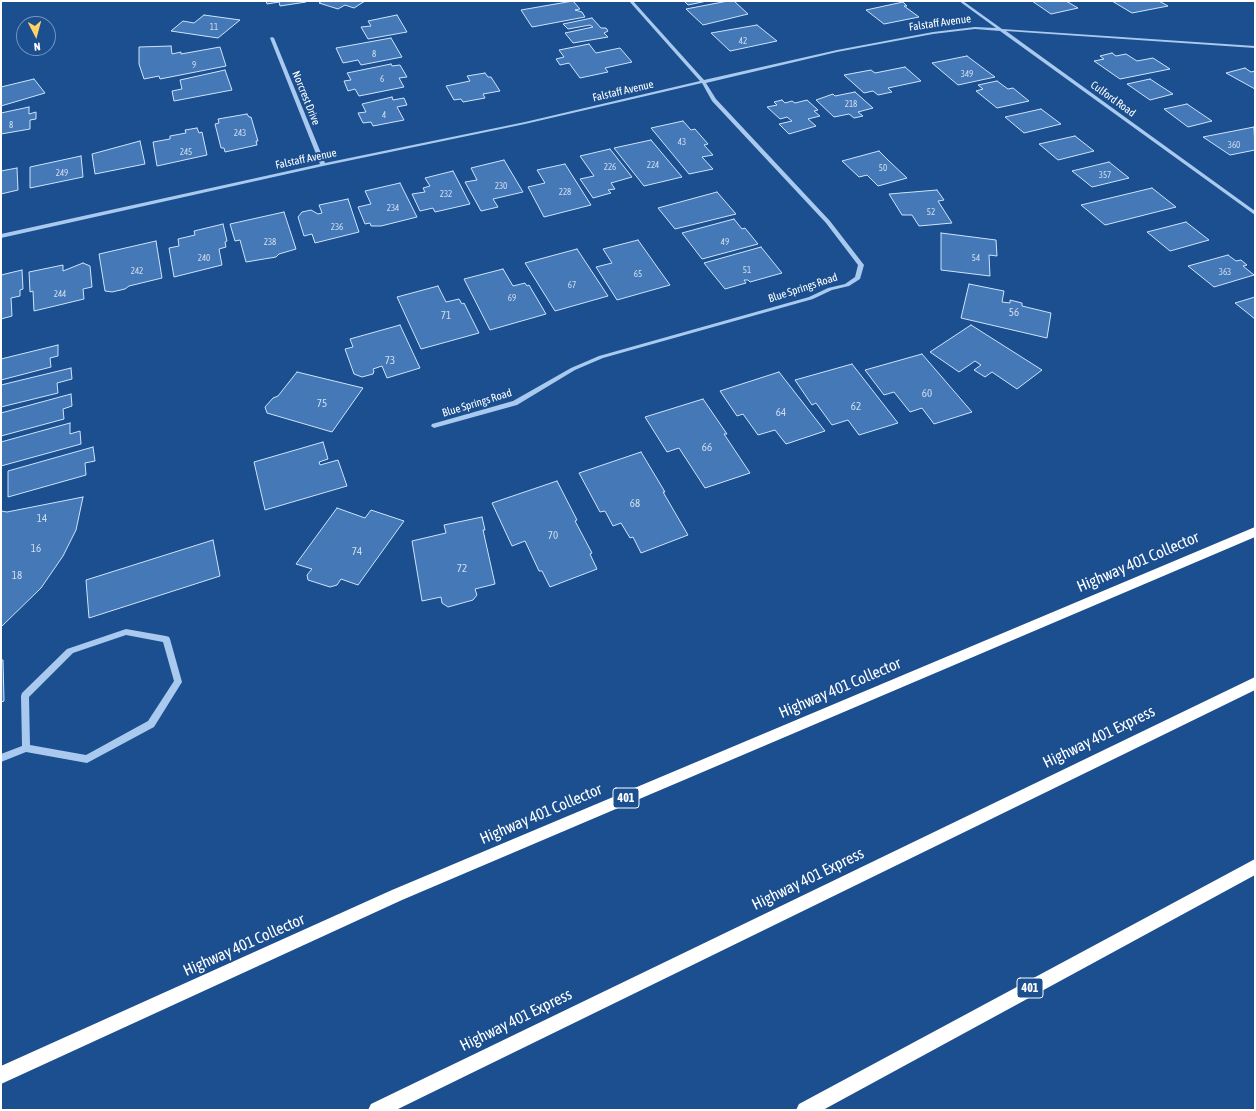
<!DOCTYPE html>
<style>
body{margin:0}
#map{position:relative;width:1256px;height:1111px;overflow:hidden;background:#1b4f8f;font-family:"Asap Condensed",sans-serif}
canvas{display:block}
.frame{position:absolute;inset:0;border:2px solid #fff;pointer-events:none}
.north{position:absolute;left:16px;top:16px;width:40px;height:40px;box-sizing:border-box;background:#1b4f8f;border:1px solid #7695bc;border-radius:50%;rotate:174deg;font-size:11px;font-weight:700;line-height:16px;text-align:center;color:#fff}
.north::after{content:'';display:block;margin:auto;width:14px;height:18px;background:#ffd166;clip-path:polygon(50% 0,100% 100%,50% 72%,0 100%)}
</style>
<div id="map">
<canvas width="1256" height="1111"></canvas>
<div class="frame"></div>
<div class="north">N</div>
</div>
<script>
const g = document.querySelector('canvas').getContext('2d');
g.lineJoin = 'round';
function fillPath(path, color) { g.fillStyle = color; g.fill(path, 'evenodd'); }
const toPath = rows => new Path2D(rows.map(r => 'M' + r).join(''));
function strokePath(path, color, width, dash) { g.strokeStyle = color; g.lineWidth = width; g.lineCap = dash ? 'butt' : 'round'; g.setLineDash(dash || []); g.stroke(path); }
function write(font, color, halo, rows, align = 'center') {
  g.font = font + ' "Asap Condensed",sans-serif'; g.lineWidth = 4; g.setLineDash([]); g.textBaseline = 'middle'; g.strokeStyle = halo; g.fillStyle = color; for (const [text, x, y, turn = 0] of rows) {
    g.save(); g.translate(x, y); g.rotate((+turn || 0) * Math.PI / 180); g.textAlign = isNaN(turn) ? turn : align; if (halo) g.strokeText(text, 0, 0); g.fillText(text, 0, 0); g.restore();
  }
}
const building = toPath([
 [266,1,306,1,306,2,280,6,279,2,267,4,266,1],
 [322,1,365,1,354,8,345,5,338,9,319,3,322,1],
 [573,1,580,9,575,10,582,12,585,17,532,27,521,10,573,1],
 [684,1,707,1,688,5,684,1],
 [728,1,734,1,748,14,703,25,686,9,728,1],
 [1032,1,1066,1,1078,8,1051,14,1032,1],
 [1112,1,1159,1,1168,6,1132,13,1112,1],
 [903,2,907,6,904,6,919,17,884,24,866,10,903,2],
 [204,15,240,20,218,38,171,31,183,21,194,23,204,15],
 [397,15,407,32,368,39,361,27,371,26,368,21,397,15],
 [592,18,601,28,606,28,608,31,604,33,608,37,573,43,565,33,593,27,590,25,568,29,563,24,592,18],
 [757,25,777,41,730,51,711,33,757,25],
 [391,38,402,57,361,65,358,60,343,63,336,48,391,38],
 [589,44,596,53,620,48,632,62,605,68,608,72,580,78,569,63,560,65,556,59,564,57,559,50,589,44],
 [171,46,172,54,181,52,181,54,220,47,226,66,160,79,159,76,144,79,139,64,139,47,171,46],
 [1112,53,1116,56,1126,54,1137,61,1153,58,1170,69,1120,79,1094,61,1104,59,1100,56,1112,53],
 [967,56,995,77,958,85,932,63,967,56],
 [391,64,392,66,400,65,407,77,399,78,404,87,359,96,355,89,348,91,344,81,351,80,347,73,391,64],
 [905,67,921,81,888,88,892,92,878,95,873,91,864,93,844,75,871,70,875,73,905,67],
 [1245,68,1251,72,1255,71,1255,89,1226,73,1245,68],
 [225,70,232,90,174,101,172,91,182,89,180,80,225,70],
 [485,73,488,77,491,77,500,91,483,94,485,98,463,102,461,99,454,100,446,86,470,81,467,76,485,73],
 [34,79,45,93,1,106,1,87,34,79],
 [1150,79,1173,94,1150,100,1127,84,1150,79],
 [997,81,1008,89,1013,88,1029,101,997,108,976,91,983,89,978,85,997,81],
 [855,92,873,108,858,112,863,116,854,118,849,114,834,117,816,100,833,94,835,96,855,92],
 [392,97,393,100,404,98,407,105,397,107,404,120,373,126,371,122,363,123,358,113,366,112,362,104,392,97],
 [782,100,785,103,792,101,795,103,807,100,818,110,814,111,820,116,808,119,816,126,789,134,779,124,792,121,787,117,780,119,767,107,777,105,774,102,782,100],
 [1187,104,1212,121,1188,127,1164,109,1187,104],
 [29,107,29,114,36,112,36,119,30,120,30,129,1,134,1,113,29,107],
 [1041,109,1061,124,1024,133,1005,117,1041,109],
 [247,114,249,117,251,117,258,141,256,141,257,145,225,152,224,148,221,148,215,124,219,123,218,119,247,114],
 [683,121,691,130,695,129,708,144,704,145,713,155,702,157,713,169,689,174,651,128,683,121],
 [1254,127,1255,150,1230,155,1203,137,1254,127],
 [197,128,199,133,202,132,207,155,157,166,153,142,170,139,170,136,186,133,185,130,197,128],
 [1075,136,1094,151,1058,160,1039,144,1075,136],
 [651,140,682,177,644,186,614,148,651,140],
 [140,141,145,164,95,174,92,154,140,141],
 [610,149,632,177,611,183,615,189,608,190,611,193,593,198,580,179,594,176,580,156,610,149],
 [879,151,889,161,907,178,878,186,867,175,859,177,842,161,879,151],
 [81,156,83,177,30,188,30,167,81,156],
 [504,160,523,192,493,199,498,207,481,211,465,182,477,180,471,168,504,160],
 [1109,162,1129,178,1092,187,1072,171,1109,162],
 [565,164,591,205,544,217,528,187,545,183,537,170,565,164],
 [17,168,18,190,1,194,1,171,17,168],
 [453,171,470,204,435,212,433,208,420,211,412,194,425,192,423,188,430,186,425,178,453,171],
 [400,183,417,217,381,226,371,226,370,223,365,224,358,207,371,204,365,191,400,183],
 [1152,188,1176,207,1105,225,1081,205,1152,188],
 [937,190,944,200,938,201,952,223,919,226,912,215,902,215,889,194,937,190],
 [717,192,736,214,675,229,658,208,717,192],
 [348,199,359,232,315,243,312,234,304,236,298,217,302,212,311,210,318,214,322,213,319,205,348,199],
 [284,212,296,249,279,254,276,257,246,262,240,240,235,241,230,224,284,212],
 [734,219,742,229,745,228,758,244,702,259,682,233,734,219],
 [1186,222,1209,240,1170,251,1147,232,1186,222],
 [223,224,227,241,225,242,226,247,219,249,222,265,174,277,169,248,179,246,178,239,195,235,194,231,223,224],
 [941,233,996,240,997,256,989,255,990,276,941,270,941,233],
 [638,240,670,285,617,300,596,267,612,263,603,249,638,240],
 [156,241,162,278,129,286,125,289,112,292,105,291,99,254,156,241],
 [761,247,782,273,750,282,748,280,744,280,746,283,725,289,704,263,761,247],
 [577,249,608,296,555,311,525,263,577,249],
 [1228,255,1236,261,1241,260,1247,265,1243,266,1254,275,1214,287,1188,266,1228,255],
 [83,263,90,266,92,287,83,289,84,299,34,311,33,291,30,292,29,272,63,265,63,271,83,263],
 [503,269,513,286,525,283,527,286,529,285,546,314,490,330,464,279,503,269],
 [22,270,23,289,20,290,20,296,11,298,12,316,1,319,1,275,22,270],
 [969,284,1004,291,1002,302,1010,303,1010,300,1022,303,1022,306,1051,313,1047,338,961,318,969,284],
 [438,286,446,302,459,299,462,304,464,303,479,333,421,349,397,297,438,286],
 [1255,297,1255,319,1235,303,1255,297],
 [400,325,420,368,387,378,382,366,373,369,374,371,373,374,362,377,354,374,345,349,353,347,350,339,400,325],
 [971,325,1042,370,1017,389,992,372,985,377,974,370,981,365,975,361,959,372,930,352,971,325],
 [58,345,58,356,50,358,51,367,1,380,1,359,58,345],
 [922,354,972,412,934,424,922,408,910,412,894,392,884,395,865,370,922,354],
 [852,364,898,423,859,435,848,420,832,425,816,403,812,405,795,380,852,364],
 [71,368,72,379,57,383,58,393,1,407,1,385,71,368],
 [297,372,363,388,332,432,267,413,265,407,273,398,278,396,297,372],
 [779,372,825,431,786,444,775,430,758,435,743,414,737,416,720,391,779,372],
 [71,394,72,406,63,409,64,419,1,436,1,413,71,394],
 [703,399,727,434,724,434,750,473,705,488,679,448,667,452,645,417,703,399],
 [70,423,70,434,80,431,81,444,1,466,1,442,70,423],
 [323,442,328,459,319,462,320,465,338,460,347,486,265,510,254,462,323,442],
 [93,447,95,461,85,463,86,475,8,497,8,471,93,447],
 [641,452,665,492,663,492,688,535,641,553,633,537,630,538,621,523,613,526,605,511,600,512,579,473,641,452],
 [557,481,577,520,575,521,592,553,590,554,597,569,550,587,542,571,539,571,525,541,512,546,492,503,557,481],
 [83,497,76,530,63,556,41,588,1,627,1,511,7,512,83,497],
 [337,508,365,518,371,510,404,521,358,585,341,579,337,585,330,587,308,580,307,575,312,569,296,564,337,508],
 [482,517,485,530,483,530,495,584,475,589,477,595,473,600,448,607,442,603,441,597,422,601,412,541,446,533,444,525,482,517],
 [213,540,220,576,89,618,86,580,213,540],
 [1,660,3,660,4,701,1,702,1,660]
]);
fillPath(building, '#4478b7');
strokePath(building, '#cfe3fa', 1);
fillPath(toPath([
 [629,1,633,1,704,80,837,50,933,32,975,27,996,28,959,1,963,1,1002,29,1255,46,1255,48,1006,31,1255,211,1255,215,1000,31,975,29,933,34,837,52,706,83,716,99,830,221,864,265,860,279,849,286,832,290,813,299,603,358,575,370,517,405,434,428,431,426,432,424,513,401,571,368,599,356,809,297,828,288,845,284,855,277,858,265,826,223,712,101,702,83,525,124,323,166,1,238,1,234,320,164,270,38,272,37,274,38,325,163,525,122,700,81,629,1],
 [126,629,166,636,169,637,170,639,182,682,154,727,87,763,26,752,1,762,1,754,22,746,21,696,22,693,67,649,126,629],
 [126,635,163,642,174,681,148,721,86,755,30,745,29,697,73,653,126,635]
]), '#a9c9ee');
fillPath(toPath([
 [1255,527,1255,537,402,900,1,1084,1,1066,392,890,1255,527],
 [1255,677,1255,690,396,1110,368,1110,371,1104,1255,677],
 [1255,859,1255,875,823,1110,796,1110,799,1104,1255,859]
]), '#fff');
write('9px', '#d0dded', null, [
 ["11",214,27],
 ["42",743,41],
 ["8",374,54],
 ["9",194,65],
 ["349",967,74],
 ["6",382,79],
 ["218",851,104],
 ["4",384,115],
 ["8",11,125],
 ["243",240,133],
 ["43",682,142],
 ["360",1234,145],
 ["245",186,152],
 ["224",653,165],
 ["226",610,167],
 ["50",883,168],
 ["249",62,173],
 ["357",1105,175],
 ["230",501,186],
 ["228",565,192],
 ["232",446,194],
 ["234",393,208],
 ["52",931,212],
 ["236",337,227],
 ["238",270,242],
 ["49",725,242],
 ["240",204,258],
 ["54",976,258],
 ["51",747,270],
 ["242",137,271],
 ["363",1225,272],
 ["65",638,274],
 ["67",572,285],
 ["244",60,294],
 ["69",512,298]
]);
write('11px', '#fff', '#1b4f8f', [
 ["Falstaff Avenue",940,23,-8],
 ["Falstaff Avenue",623,91,-13],
 ["Norcrest Drive",306,98,68],
 ["Culford Road",1113,99,36],
 ["Falstaff Avenue",306,159,-12],
 ["Blue Springs Road",803,288,-18],
 ["Blue Springs Road",477,403,-17]
]);
write('11px', '#d0dded', null, [
 ["56",1014,313],
 ["71",446,316],
 ["73",390,361],
 ["60",927,394],
 ["75",322,404],
 ["62",856,407],
 ["64",781,413],
 ["66",707,448],
 ["68",635,504],
 ["14",42,519],
 ["70",553,536],
 ["16",36,549],
 ["74",357,552],
 ["72",462,569],
 ["18",17,576]
]);
for (const [x, y, w] of [
 [626,798,26],
 [1030,988,26]
]) { const box = new Path2D(); box.roundRect(x - w / 2, y - 10, w, 20, 3); g.fillStyle = '#1b4f8f'; g.fill(box); strokePath(box, '#fff', 1); }
write('bold 12px', '#fff', null, [
 ["401",626,798],
 ["401",1030,988]
]);
write('16px', '#fff', '#1b4f8f', [
 ["Highway 401 Collector",1138,562,-23],
 ["Highway 401 Collector",840,688,-23],
 ["Highway 401 Express",1099,737,-26],
 ["Highway 401 Collector",541,814,-23],
 ["Highway 401 Express",808,879,-26],
 ["Highway 401 Collector",244,945,-24],
 ["Highway 401 Express",516,1020,-26]
]);
</script>
